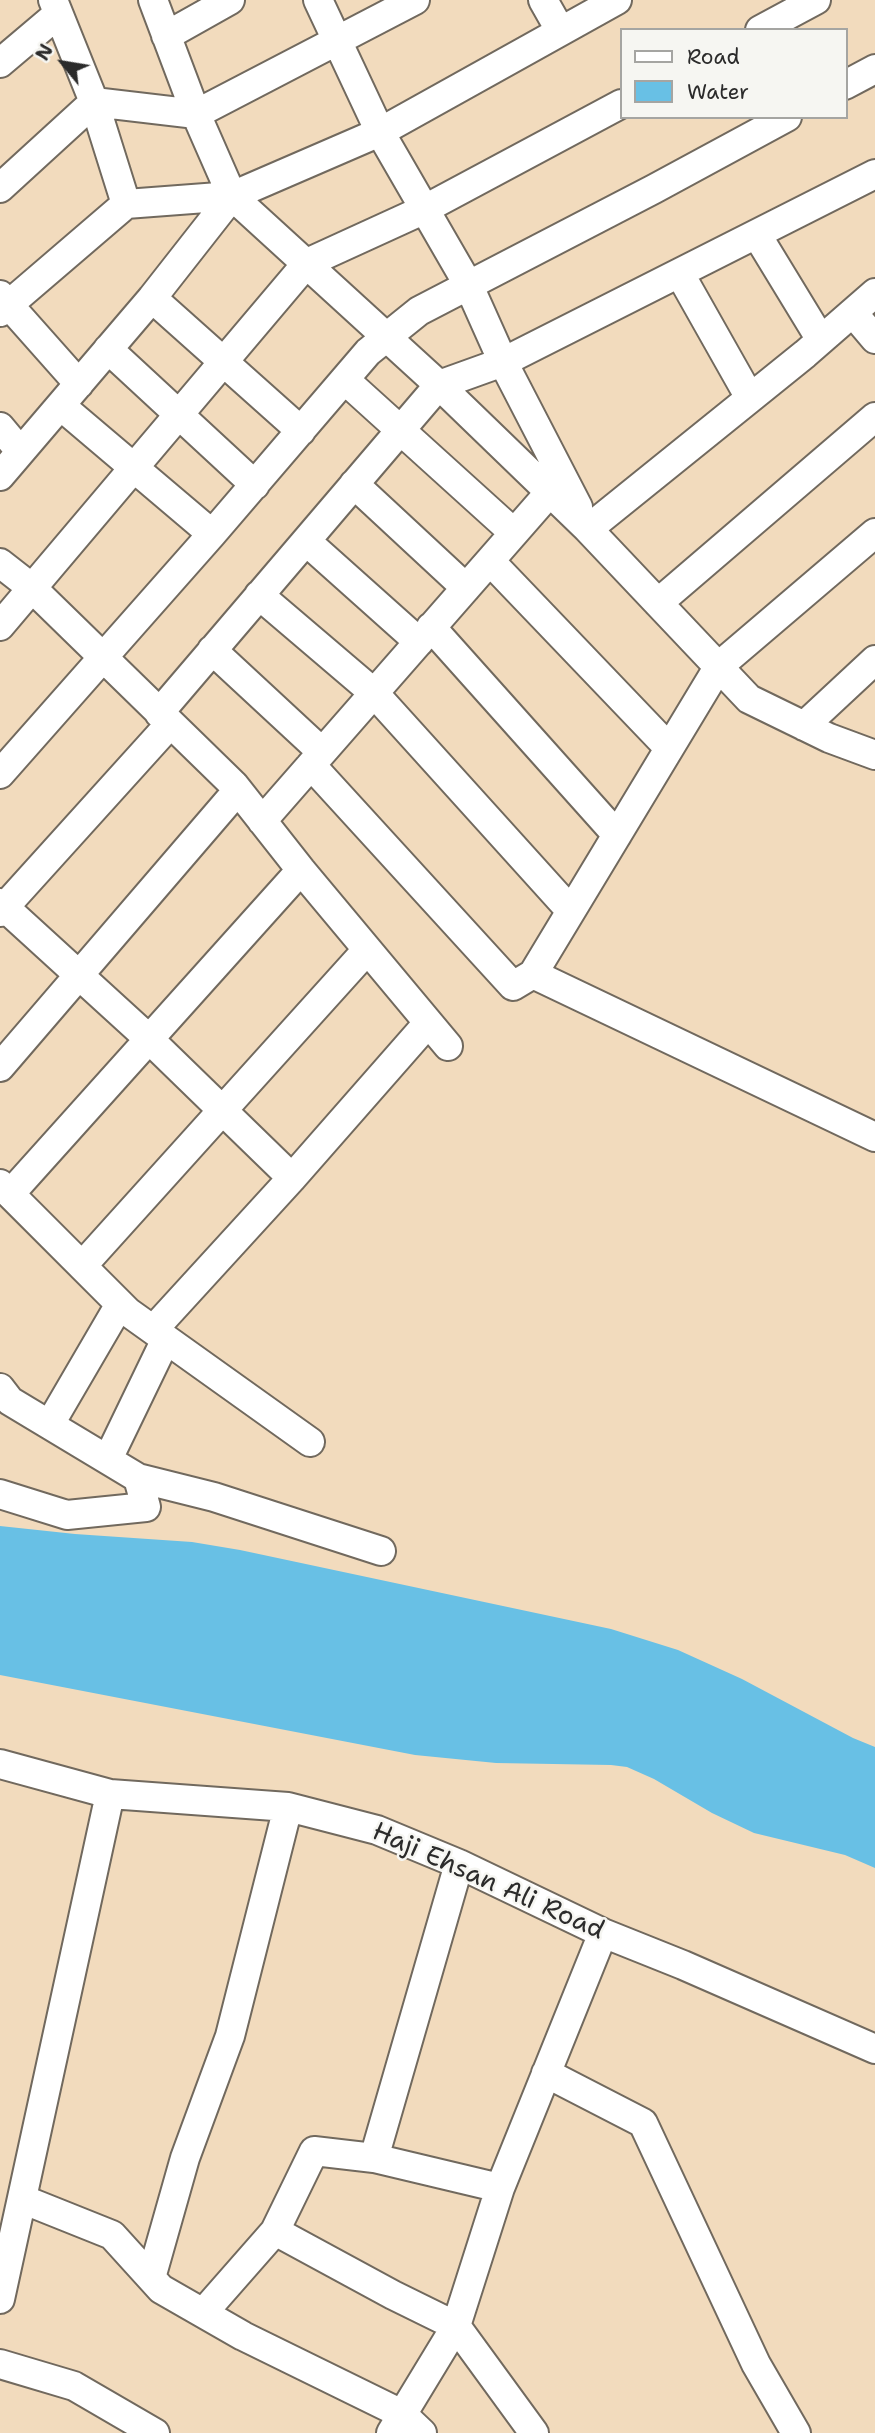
<!DOCTYPE html>
<style>
body{margin:0}
#map{position:relative;width:875px;height:2433px;overflow:hidden;background:#f2dbbd;font-family:"Shantell Sans",sans-serif}
canvas{display:block}
.legend{position:absolute;left:620px;top:28px;width:228px;height:91px;box-sizing:border-box;background:#f6f6f2;border:2px solid #a5a5a2;margin:0;padding:9px 12px;list-style:none;font-size:21px;color:#2b2b2b}
.legend li{display:flex;align-items:center;gap:14px;height:35px}
.legend b{width:35px;border:2px solid #a5a5a2}
.north{position:absolute;left:28px;top:28px;width:70px;height:70px;-webkit-text-stroke:5px #f6f6f2;paint-order:stroke;rotate:300deg;font-size:19px;font-weight:700;line-height:28px;text-align:center;color:#2b2b2b}
.north::after{content:'';display:block;margin:auto;width:24px;height:32px;background:#2b2b2b;clip-path:polygon(50% 0,100% 100%,50% 72%,0 100%)}
</style>
<div id="map">
<canvas width="875" height="2433"></canvas>
<ul class="legend">
<li><b style="height:9px;background:#fff"></b>Road</li>
<li><b style="height:19px;background:#68c0e5"></b>Water</li>
</ul>
<div class="north">N</div>
</div>
<script>
const g = document.querySelector('canvas').getContext('2d');
g.lineJoin = 'round';
function fillPath(path, color) { g.fillStyle = color; g.fill(path, 'evenodd'); }
const toPath = rows => new Path2D(rows.map(r => 'M' + r).join(''));
function strokePath(path, color, width, dash) { g.strokeStyle = color; g.lineWidth = width; g.lineCap = dash ? 'butt' : 'round'; g.setLineDash(dash || []); g.stroke(path); }
function write(font, color, halo, rows, align = 'center') {
  g.font = font + ' "Shantell Sans",sans-serif'; g.lineWidth = 5; g.setLineDash([]); g.textBaseline = 'middle'; g.strokeStyle = halo; g.fillStyle = color; for (const [text, x, y, turn = 0] of rows) {
    g.save(); g.translate(x, y); g.rotate((+turn || 0) * Math.PI / 180); g.textAlign = isNaN(turn) ? turn : align; if (halo) g.strokeText(text, 0, 0); g.fillText(text, 0, 0); g.restore();
  }
}
fillPath(toPath([
 [0,1526,75,1534,192,1542,240,1550,611,1629,678,1650,742,1679,853,1738,875,1747,875,1868,845,1855,754,1833,712,1813,654,1779,627,1767,611,1765,496,1763,415,1755,0,1675]
]), '#68c0e5');
const minor = toPath([
 [53,0,94,102,126,204],
 [153,0,196,114,232,196,439,385,588,529],
 [318,0,380,132,469,286,503,362,578,507],
 [543,0,560,30],
 [760,30,816,0],
 [166,36,230,0],
 [0,63,58,14],
 [845,85,875,69],
 [0,188,94,102,196,114,415,0],
 [757,235,821,340],
 [680,274,750,398],
 [875,293,805,354,588,529,749,699,829,738,875,755],
 [0,295,79,384],
 [152,298,301,431],
 [0,312,126,204,232,196,380,132,617,0],
 [853,313,875,339],
 [108,349,255,485],
 [345,380,514,533],
 [61,406,212,534],
 [0,427,20,451],
 [0,476,152,298,232,196],
 [354,484,466,588],
 [875,533,719,666,533,974,875,1137],
 [306,541,419,642],
 [490,561,669,748],
 [0,563,32,588,234,785,301,870,448,1046],
 [259,595,374,693,571,911],
 [658,603,875,417],
 [0,626,307,263,423,210,621,104],
 [431,627,617,835],
 [212,650,322,752],
 [159,713,439,385,503,362,875,174],
 [804,726,875,660],
 [311,765,513,986,533,974],
 [0,774,212,534,368,352,419,311,654,189,787,117],
 [262,821,550,492],
 [0,903,149,1039,292,1178],
 [0,912,170,724],
 [0,1067,238,790],
 [0,1184,128,1312,310,1442],
 [10,1194,301,870],
 [82,1266,367,950],
 [153,1330,292,1178,428,1023],
 [0,1388,10,1401,138,1478,146,1507,67,1515,0,1494],
 [50,1424,120,1304],
 [108,1459,166,1339],
 [138,1478,214,1497,381,1551],
 [0,1764,110,1794,288,1807,377,1830,459,1864,603,1933,683,1965,875,2049],
 [459,1864,374,2158,314,2151,275,2231,393,2295,456,2326,534,2433],
 [546,2073,643,2123,756,2364,796,2433],
 [374,2158,500,2188,603,1933],
 [22,2199,112,2235,161,2289,243,2336,402,2414,422,2433],
 [151,2278,185,2158,230,2036,288,1807],
 [0,2299,110,1794],
 [203,2313,275,2231],
 [0,2364,74,2386,155,2433],
 [391,2433,456,2326,500,2188]
]);
strokePath(minor, '#71695e', 32);
strokePath(minor, '#fff', 28);
write('26px', '#2b2b2b', '#f6f6f2', [
 ["Haji Ehsan Ali Road",488,1882,24]
]);
</script>
